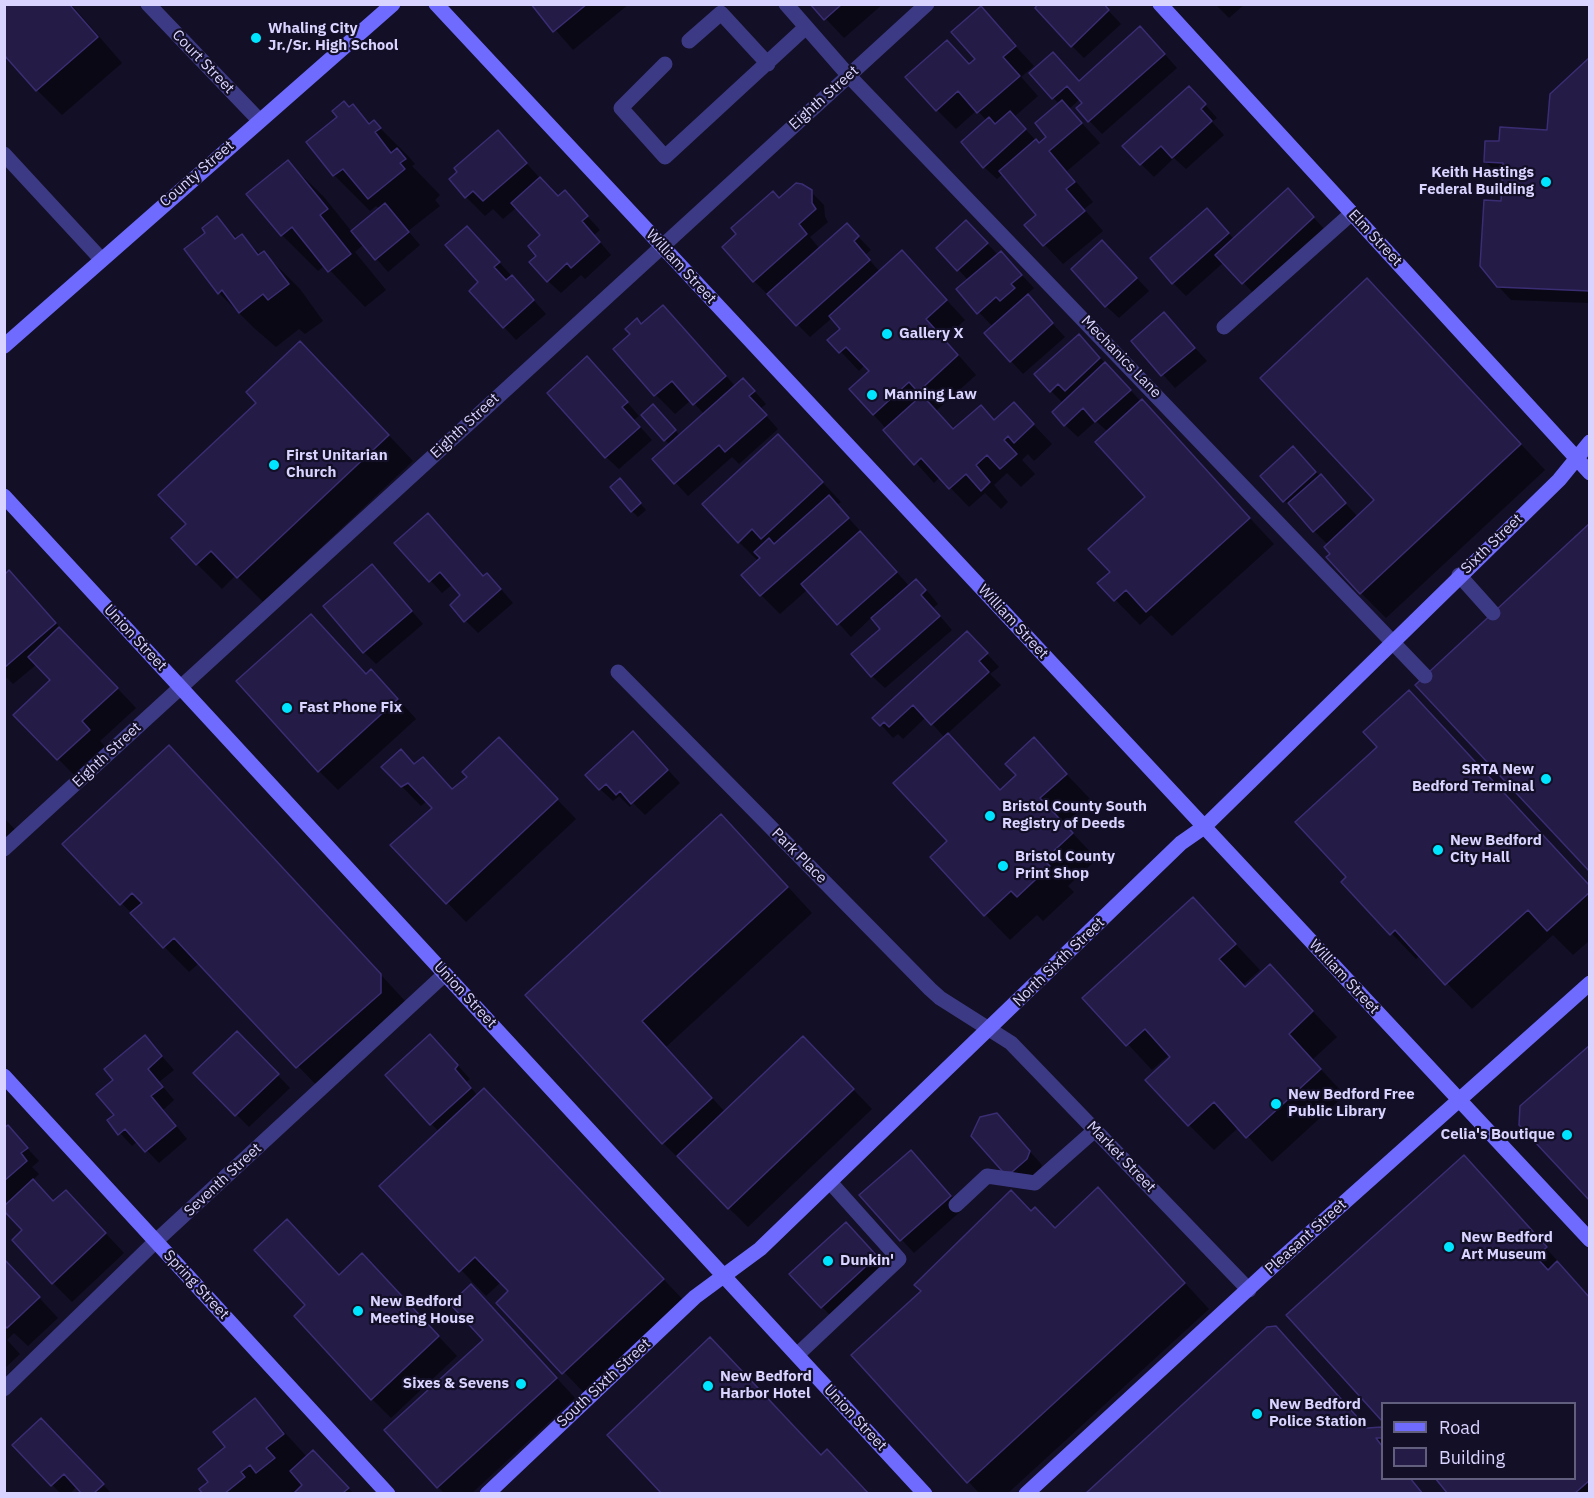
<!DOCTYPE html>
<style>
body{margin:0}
#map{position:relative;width:1594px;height:1498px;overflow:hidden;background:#130f26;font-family:"IBM Plex Sans",sans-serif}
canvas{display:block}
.frame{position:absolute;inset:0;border:6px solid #d9d4ff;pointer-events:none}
.legend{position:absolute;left:1381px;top:1402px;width:195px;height:78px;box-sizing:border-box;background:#130f26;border:2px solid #625e7d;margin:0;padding:8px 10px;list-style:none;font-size:18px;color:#d9d4ff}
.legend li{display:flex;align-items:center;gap:12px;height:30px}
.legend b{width:30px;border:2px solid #625e7d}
</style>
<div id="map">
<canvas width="1594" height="1498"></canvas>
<div class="frame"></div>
<ul class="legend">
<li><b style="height:8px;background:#6f6bff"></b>Road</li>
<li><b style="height:16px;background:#241b47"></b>Building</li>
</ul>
</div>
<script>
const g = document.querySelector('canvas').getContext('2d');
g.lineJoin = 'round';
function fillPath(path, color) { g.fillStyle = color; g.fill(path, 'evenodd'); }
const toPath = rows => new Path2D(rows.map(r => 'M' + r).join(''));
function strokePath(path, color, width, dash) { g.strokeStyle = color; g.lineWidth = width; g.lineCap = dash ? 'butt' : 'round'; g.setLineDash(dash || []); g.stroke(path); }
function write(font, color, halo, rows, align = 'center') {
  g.font = font + ' "IBM Plex Sans",sans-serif'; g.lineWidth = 4.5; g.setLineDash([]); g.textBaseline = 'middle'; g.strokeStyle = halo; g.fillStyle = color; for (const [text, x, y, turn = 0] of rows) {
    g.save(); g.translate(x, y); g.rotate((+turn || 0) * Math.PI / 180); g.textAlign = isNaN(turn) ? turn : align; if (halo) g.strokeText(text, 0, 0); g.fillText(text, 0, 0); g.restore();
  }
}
fillPath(toPath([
 [4,4,71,4,122,63,62,115,37,90],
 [533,4,629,4,573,50],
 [812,4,883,4,844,38],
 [1102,4,1121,24,1084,58,1072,46],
 [1215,4,1245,4,1229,18],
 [981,9,1034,66,1021,77,1038,96,1014,117,1040,145,1048,138,1059,104,1031,73,1080,82,1153,41,1177,68,1102,134,1078,109,1084,103,1080,99,1069,109,1100,143,1067,171,1093,202,1084,209,1103,231,1063,264,1026,225,1038,215,1003,174,997,179,984,167,987,121,977,110,956,129,937,110,977,59],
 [1590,59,1590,303,1511,300,1498,286,1504,174,1498,174,1485,161,1501,143,1548,132],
 [1201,100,1217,118,1212,122,1224,135,1186,169,1174,158,1154,177,1141,164],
 [353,106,371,124,374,122,409,157,415,164,412,166,440,195,435,200,440,206,408,231,420,245,388,272,364,244,355,252,386,290,365,307,325,265,318,271,282,235,249,194,288,162,324,197,352,232,380,209,376,206,370,211,334,175,308,143],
 [498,132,558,198,577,205,600,230,594,235,611,255,585,279,581,275,561,293,548,281,538,256,542,235,517,207,503,219,493,209,485,216,466,197],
 [811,192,824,205,825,217,828,222,810,237,820,249,847,225,871,250,865,255,880,272,902,252,965,320,944,339,976,375,936,411,954,430,995,421,1014,404,1052,444,1034,461,1028,454,1022,460,1035,474,1021,487,1007,473,994,485,1008,502,1001,509,985,493,969,507,940,477,934,483,851,389,871,371,865,365,859,371,830,340,842,329,832,318,810,337,754,281,780,200],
 [1300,203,1326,231,1255,295,1224,262,1186,296,1173,283,1219,223,1234,239],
 [217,218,238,239,242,236,261,255,264,253,300,289,323,321,305,334,299,329,276,347,254,328,219,293,207,233],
 [979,235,998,255,1001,253,1034,288,1026,295,1065,337,1023,374,1011,361,993,327,958,290,969,281,938,248],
 [479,240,546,314,516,340,471,291,480,282],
 [1115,255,1149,291,1119,318,1106,306],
 [1392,306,1545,470,1386,618,1361,593,1328,545,1284,500,1305,460,1358,517,1376,500],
 [663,307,736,387,743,380,756,393,766,404,760,409,778,429,739,464,732,457,688,496,654,459,670,445,665,440,659,412,680,436,704,414,691,400,675,414,656,395,642,325],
 [1164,314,1207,361,1175,388,1133,341],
 [1091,348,1274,544,1172,636,1151,615,1140,625,1099,583,1112,572,1147,497,1108,432,1096,421,1078,437,1065,425,1063,403,1051,391],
 [325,368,413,461,263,602,236,575,222,589,197,564,188,524],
 [600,371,639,416,634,420,652,440,619,469,606,457],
 [797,455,841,502,837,505,910,587,916,581,929,593,938,604,933,608,952,630,885,688,872,676,882,629,872,617,851,637,808,589,780,614,761,595,758,561,739,542],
 [625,486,646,510,638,517,632,511],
 [396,543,484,578,500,588,513,603,478,633,465,620,463,596,453,584,442,593],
 [4,568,136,708,100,741,108,750,77,778,15,715,52,680,37,664,13,684,4,675],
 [384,579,423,624,376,664,364,652],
 [311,616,367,675,390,690,416,719,338,790,319,771],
 [980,646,999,667,990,674,1001,685,947,734,1001,791,1018,775,1033,739,1091,800,1064,824,1097,859,1068,886,1074,892,1043,921,1037,915,1010,940,985,914,949,841,945,738,926,717,903,739,898,734,893,738,875,718],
 [1409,692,1590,886,1590,940,1573,955,1553,935,1472,1009,1420,955,1416,959,1343,882,1348,877,1379,747],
 [646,746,680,783,645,815,633,803,630,807,619,796,613,801,600,789],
 [401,751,415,765,453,790,469,777,518,759,576,819,466,922,392,845,434,808,427,801,421,806,383,767],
 [194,772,405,1001,323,1092,199,963,189,972,64,844],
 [4,818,24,839,4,858],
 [746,841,812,913,666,1047,725,1112,822,1057,872,1109,748,1227,663,1143,527,995],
 [1193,899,1260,970,1243,985,1246,988,1270,966,1337,1037,1312,1060,1345,1095,1272,1162,1239,1127,1214,1150,1189,1125,1172,1057,1170,1054,1152,1070,1085,998],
 [237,1033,290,1088,249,1127,195,1073],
 [145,1037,174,1070,159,1082,174,1100,163,1110,187,1139,159,1163,138,1141,132,1146,109,1121,116,1115,116,1080],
 [442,1048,470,1079,466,1082,478,1096,484,1090,688,1305,589,1398,498,1303,510,1291,501,1282,486,1296,381,1186,439,1132,387,1075],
 [996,1114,1042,1165,1039,1172,1017,1184,973,1136,977,1123,988,1115],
 [4,1130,20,1140,39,1161,32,1167,39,1174,32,1181,54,1203,85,1211,124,1253,72,1302,53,1283,24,1231,4,1209],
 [1464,1157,1590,1297,1590,1494,1450,1494,1574,1478,1574,1404,1382,1404,1382,1418,1288,1315],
 [924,1165,963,1209,914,1253,861,1195],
 [1098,1189,1209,1309,1007,1494,980,1494,968,1481,1031,1213,1055,1229],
 [858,1236,889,1270,835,1320,822,1307],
 [362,1255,457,1356,391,1418,372,1399,340,1276],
 [4,1260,58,1318,28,1346,14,1333,7,1340,20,1354,4,1369],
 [490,1305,575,1398,471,1494,445,1494,438,1487,485,1340],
 [1275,1327,1369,1429,1382,1429,1382,1478,1411,1478,1424,1494,1087,1494],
 [710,1339,822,1456,827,1451,869,1494,664,1494],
 [255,1400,307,1457,313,1452,354,1494,205,1494],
 [53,1432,112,1494,84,1494,77,1486,70,1494,61,1494,14,1445]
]), '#0007');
const building = toPath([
 [4,4,69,4,98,37,36,91,4,55,4,4],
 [531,4,587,4,553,32,531,4],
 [810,4,842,4,824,20,810,4],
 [1038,4,1104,4,1109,10,1071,47,1035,8,1038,4],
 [981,6,1016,46,1003,57,1020,76,977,113,958,91,936,111,905,77,947,40,969,64,975,59,951,32,981,6],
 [1140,26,1165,54,1088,122,1076,108,1082,103,1067,86,1052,99,1029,73,1053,52,1079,81,1140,26],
 [1590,57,1590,291,1497,287,1480,266,1484,200,1501,201,1503,163,1484,162,1485,141,1499,141,1500,127,1547,130,1550,94,1590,57],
 [1189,86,1206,104,1201,109,1212,121,1172,158,1161,146,1140,165,1122,146,1189,86],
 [1062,100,1082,123,1049,151,1075,182,1066,189,1085,211,1043,246,1024,225,1036,215,999,171,1036,139,1039,143,1046,137,1035,123,1062,100],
 [344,101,349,107,353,104,369,124,374,120,381,128,375,132,391,153,397,148,406,159,400,163,405,169,368,199,343,169,333,176,306,142,337,117,332,111,344,101],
 [1010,111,1026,129,983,168,961,142,989,117,995,124,1010,111],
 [498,130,527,163,483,201,473,191,465,198,449,179,457,172,454,168,498,130],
 [288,160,328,209,320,215,351,254,328,272,292,227,281,236,246,194,288,160],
 [540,177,558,196,565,190,588,216,582,221,600,242,571,268,567,263,547,282,529,262,536,256,528,246,540,235,511,203,540,177],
 [796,183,802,184,812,190,812,203,816,209,799,224,807,234,753,282,722,247,736,234,731,228,773,191,779,198,796,183],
 [1288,188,1314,217,1242,284,1215,255,1288,188],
 [385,203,409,232,375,260,351,231,385,203],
 [1207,208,1229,233,1172,284,1150,258,1207,208],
 [217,216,235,239,242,234,258,255,264,251,289,284,268,300,263,294,239,313,222,290,218,294,184,249,205,233,202,228,217,216],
 [966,220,988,243,957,271,936,248,966,220],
 [847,223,859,236,854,241,870,260,796,326,767,294,847,223],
 [467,226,500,262,494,267,506,280,512,275,534,300,503,328,469,291,478,282,445,245,467,226],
 [1102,240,1137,278,1105,307,1071,269,1102,240],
 [902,250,947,300,926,319,958,355,918,392,909,382,873,415,849,389,869,371,846,347,839,353,827,340,840,329,829,316,902,250],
 [1001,251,1022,275,1011,284,1015,288,1000,301,996,297,977,314,956,289,1001,251],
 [1367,278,1521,444,1360,594,1326,557,1330,554,1324,547,1374,500,1260,378,1367,278],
 [1028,294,1053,323,1010,362,984,333,1028,294],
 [663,305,726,376,693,405,672,381,654,396,613,349,630,334,625,329,637,318,641,324,663,305],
 [1164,312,1195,348,1161,376,1131,341,1164,312],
 [1079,334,1100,358,1065,391,1058,384,1050,392,1034,374,1079,334],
 [300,341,389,435,237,578,211,551,196,565,171,538,186,524,158,495,256,403,246,392,300,341],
 [587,356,628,402,622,407,640,427,605,458,547,393,587,356],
 [1105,362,1131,390,1095,422,1083,408,1064,426,1052,412,1105,362],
 [743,378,755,391,749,396,767,415,725,452,719,445,674,484,652,459,743,378],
 [922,395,953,429,981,405,994,420,1014,402,1034,424,1014,443,1008,436,1004,440,1017,454,1000,469,987,455,976,465,990,482,981,491,966,474,949,489,921,458,914,465,883,430,922,395],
 [1142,399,1250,518,1146,612,1126,590,1114,601,1097,583,1110,572,1088,549,1145,497,1095,442,1142,399],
 [653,404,676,430,664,441,641,415,653,404],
 [778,434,823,482,761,539,752,529,738,543,702,504,778,434],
 [1293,446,1316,472,1283,502,1260,476,1293,446],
 [1321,474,1346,503,1313,532,1288,503,1321,474],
 [620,478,641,503,631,512,610,487,620,478],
 [829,495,849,518,760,596,741,575,760,558,754,552,769,538,774,544,829,495],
 [428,513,483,576,487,573,501,589,464,622,450,605,460,595,440,572,429,582,394,543,428,513],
 [1590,523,1590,872,1415,685,1590,523],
 [860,531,897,572,837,625,801,584,860,531],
 [372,564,412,611,363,653,323,606,372,564],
 [9,570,56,623,4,668,4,575,9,570],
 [916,579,926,590,921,595,940,616,871,677,851,654,880,629,871,618,916,579],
 [311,614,366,674,371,669,398,699,318,772,236,681,311,614],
 [59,627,118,688,82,721,90,730,57,760,13,715,50,680,28,657,59,627],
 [967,631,988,653,979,661,989,672,931,725,913,705,889,727,884,722,880,726,872,718,967,631],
 [1409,690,1590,886,1590,892,1547,931,1528,910,1445,985,1395,930,1390,935,1341,882,1346,877,1295,822,1377,747,1363,732,1409,690],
 [633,731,668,770,631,804,620,791,616,795,606,784,599,790,585,775,633,731],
 [948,733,1000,790,1016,775,1005,764,1034,737,1067,774,1040,798,1073,833,1044,860,1050,866,1017,897,1011,891,984,916,930,857,947,841,893,783,948,733],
 [499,737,558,799,446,904,390,845,432,808,408,783,401,787,381,767,401,749,414,764,423,757,452,789,467,777,462,772,499,737],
 [169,745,381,974,381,993,296,1068,174,938,163,948,130,913,142,903,132,893,120,905,62,844,169,745],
 [721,814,788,887,642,1021,712,1098,662,1144,525,995,721,814],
 [1193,897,1236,944,1219,959,1245,987,1270,964,1313,1011,1289,1034,1321,1069,1246,1138,1214,1102,1188,1126,1145,1080,1170,1057,1145,1029,1126,1046,1082,998,1193,897],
 [237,1031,279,1074,235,1116,193,1073,237,1031],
 [430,1034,458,1065,455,1069,471,1088,430,1125,385,1075,430,1034],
 [145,1035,162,1056,148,1069,163,1087,151,1096,176,1126,145,1152,125,1129,118,1135,107,1120,114,1115,96,1094,113,1080,104,1069,145,1035],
 [803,1036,854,1089,728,1209,677,1156,803,1036],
 [1590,1045,1590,1201,1519,1125,1520,1106,1590,1045],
 [484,1088,664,1279,562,1374,496,1303,508,1291,475,1257,459,1272,379,1186,484,1088],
 [997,1113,1030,1151,1027,1159,1012,1172,1003,1172,971,1136,980,1117,997,1113],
 [8,1125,28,1148,21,1153,27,1161,4,1181,4,1128,8,1125],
 [911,1150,951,1196,900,1241,859,1195,911,1150],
 [1464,1155,1547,1247,1536,1257,1548,1270,1557,1261,1590,1298,1590,1480,1574,1494,1448,1494,1435,1478,1574,1478,1574,1404,1382,1404,1382,1421,1286,1315,1464,1155],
 [33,1179,53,1201,66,1190,106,1233,52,1284,12,1240,22,1230,4,1211,4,1206,33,1179],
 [1098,1187,1185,1283,967,1483,851,1355,921,1291,914,1285,1011,1190,1031,1211,1035,1207,1055,1228,1098,1187],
 [287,1219,339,1275,362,1253,439,1336,371,1400,294,1316,305,1305,254,1250,287,1219],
 [846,1222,877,1256,821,1308,789,1274,846,1222],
 [4,1259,40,1297,7,1328,4,1325,4,1259],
 [471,1284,557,1378,437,1488,384,1430,483,1340,450,1304,471,1284],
 [1276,1326,1367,1428,1382,1427,1382,1438,1376,1438,1382,1446,1382,1478,1410,1478,1423,1494,1085,1494,1267,1327,1276,1326],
 [710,1337,821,1455,827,1449,869,1494,662,1494,607,1435,710,1337],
 [255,1398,284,1434,266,1448,275,1458,256,1473,250,1465,241,1472,245,1477,224,1494,203,1494,199,1489,208,1482,198,1469,225,1447,213,1432,255,1398],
 [41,1418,104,1484,93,1494,82,1494,64,1474,51,1486,12,1445,41,1418],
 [313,1450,349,1488,344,1492,346,1494,293,1494,302,1485,290,1471,313,1450]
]);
fillPath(building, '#241b47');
strokePath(building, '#3b2d73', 1.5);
strokePath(toPath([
 [786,4,849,76,1425,676],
 [689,41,721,13,768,64],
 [665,64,621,108,665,157,806,27],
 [4,154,101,259],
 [1224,327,1352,213],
 [1459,575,1493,613],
 [956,1205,987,1176,1035,1183,1095,1130],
 [797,1355,899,1259,830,1182]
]), '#3d3a85', 15);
strokePath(toPath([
 [148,4,259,120],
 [618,672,930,989,940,998,1011,1043,1249,1290],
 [4,849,927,4],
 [4,1389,156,1241,445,974]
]), '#3d3a85', 15);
strokePath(toPath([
 [436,4,1590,1240],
 [1160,4,1590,473],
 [4,346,393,4],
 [4,496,925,1494],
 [4,1076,388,1494],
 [487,1494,695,1297,760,1249,1181,843,1204,827,1559,480,1590,442],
 [1026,1494,1272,1267,1590,983]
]), '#6f6bff', 15);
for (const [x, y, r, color] of [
 [256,38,6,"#00e5ff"],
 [1546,182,6,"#00e5ff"],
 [887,334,6,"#00e5ff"],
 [872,395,6,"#00e5ff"],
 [274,465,6,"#00e5ff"],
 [287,708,6,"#00e5ff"],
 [1546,779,6,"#00e5ff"],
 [990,816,6,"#00e5ff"],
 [1438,850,6,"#00e5ff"],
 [1003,866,6,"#00e5ff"],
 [1276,1104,6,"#00e5ff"],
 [1567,1135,6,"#00e5ff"],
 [1449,1247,6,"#00e5ff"],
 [828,1261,6,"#00e5ff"],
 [358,1311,6,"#00e5ff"],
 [521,1384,6,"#00e5ff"],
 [708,1386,6,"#00e5ff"],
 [1257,1414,6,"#00e5ff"]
]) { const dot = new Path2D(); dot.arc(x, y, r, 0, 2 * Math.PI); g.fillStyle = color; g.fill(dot); strokePath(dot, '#130f26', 2); }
write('bold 15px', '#d9d4ff', '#130f26', [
 ["Whaling City",268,29],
 ["Jr./Sr. High School",268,46],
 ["Keith Hastings",1534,173,"right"],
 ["Federal Building",1534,190,"right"],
 ["Gallery X",899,334],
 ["Manning Law",884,395],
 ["First Unitarian",286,456],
 ["Church",286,473],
 ["Fast Phone Fix",299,708],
 ["SRTA New",1534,770,"right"],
 ["Bedford Terminal",1534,787,"right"],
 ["Bristol County South",1002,807],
 ["Registry of Deeds",1002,824],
 ["New Bedford",1450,841],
 ["City Hall",1450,858],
 ["Bristol County",1015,857],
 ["Print Shop",1015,874],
 ["New Bedford Free",1288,1095],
 ["Public Library",1288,1112],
 ["Celia's Boutique",1555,1135,"right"],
 ["New Bedford",1461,1238],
 ["Art Museum",1461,1255],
 ["Dunkin'",840,1261],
 ["New Bedford",370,1302],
 ["Meeting House",370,1319],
 ["New Bedford",720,1377],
 ["Harbor Hotel",720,1394],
 ["Sixes & Sevens",509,1384,"right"],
 ["New Bedford",1269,1405],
 ["Police Station",1269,1422]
], 'left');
write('15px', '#d9d4ff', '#130f26', [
 ["Court Street",203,62,46],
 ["Eighth Street",824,98,-42],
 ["County Street",197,174,-41],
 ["Elm Street",1375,238,47],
 ["William Street",681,267,47],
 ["Mechanics Lane",1121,357,46],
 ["Eighth Street",465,426,-43],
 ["Sixth Street",1492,544,-44],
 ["William Street",1013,622,47],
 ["Union Street",135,638,47],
 ["Eighth Street",107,755,-43],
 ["Park Place",799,856,45],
 ["North Sixth Street",1059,962,-44],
 ["William Street",1344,977,47],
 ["Union Street",465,995,47],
 ["Market Street",1121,1157,46],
 ["Seventh Street",223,1180,-43],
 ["Pleasant Street",1306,1237,-42],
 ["Spring Street",196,1285,47],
 ["South Sixth Street",604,1383,-43],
 ["Union Street",855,1418,47]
]);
</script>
